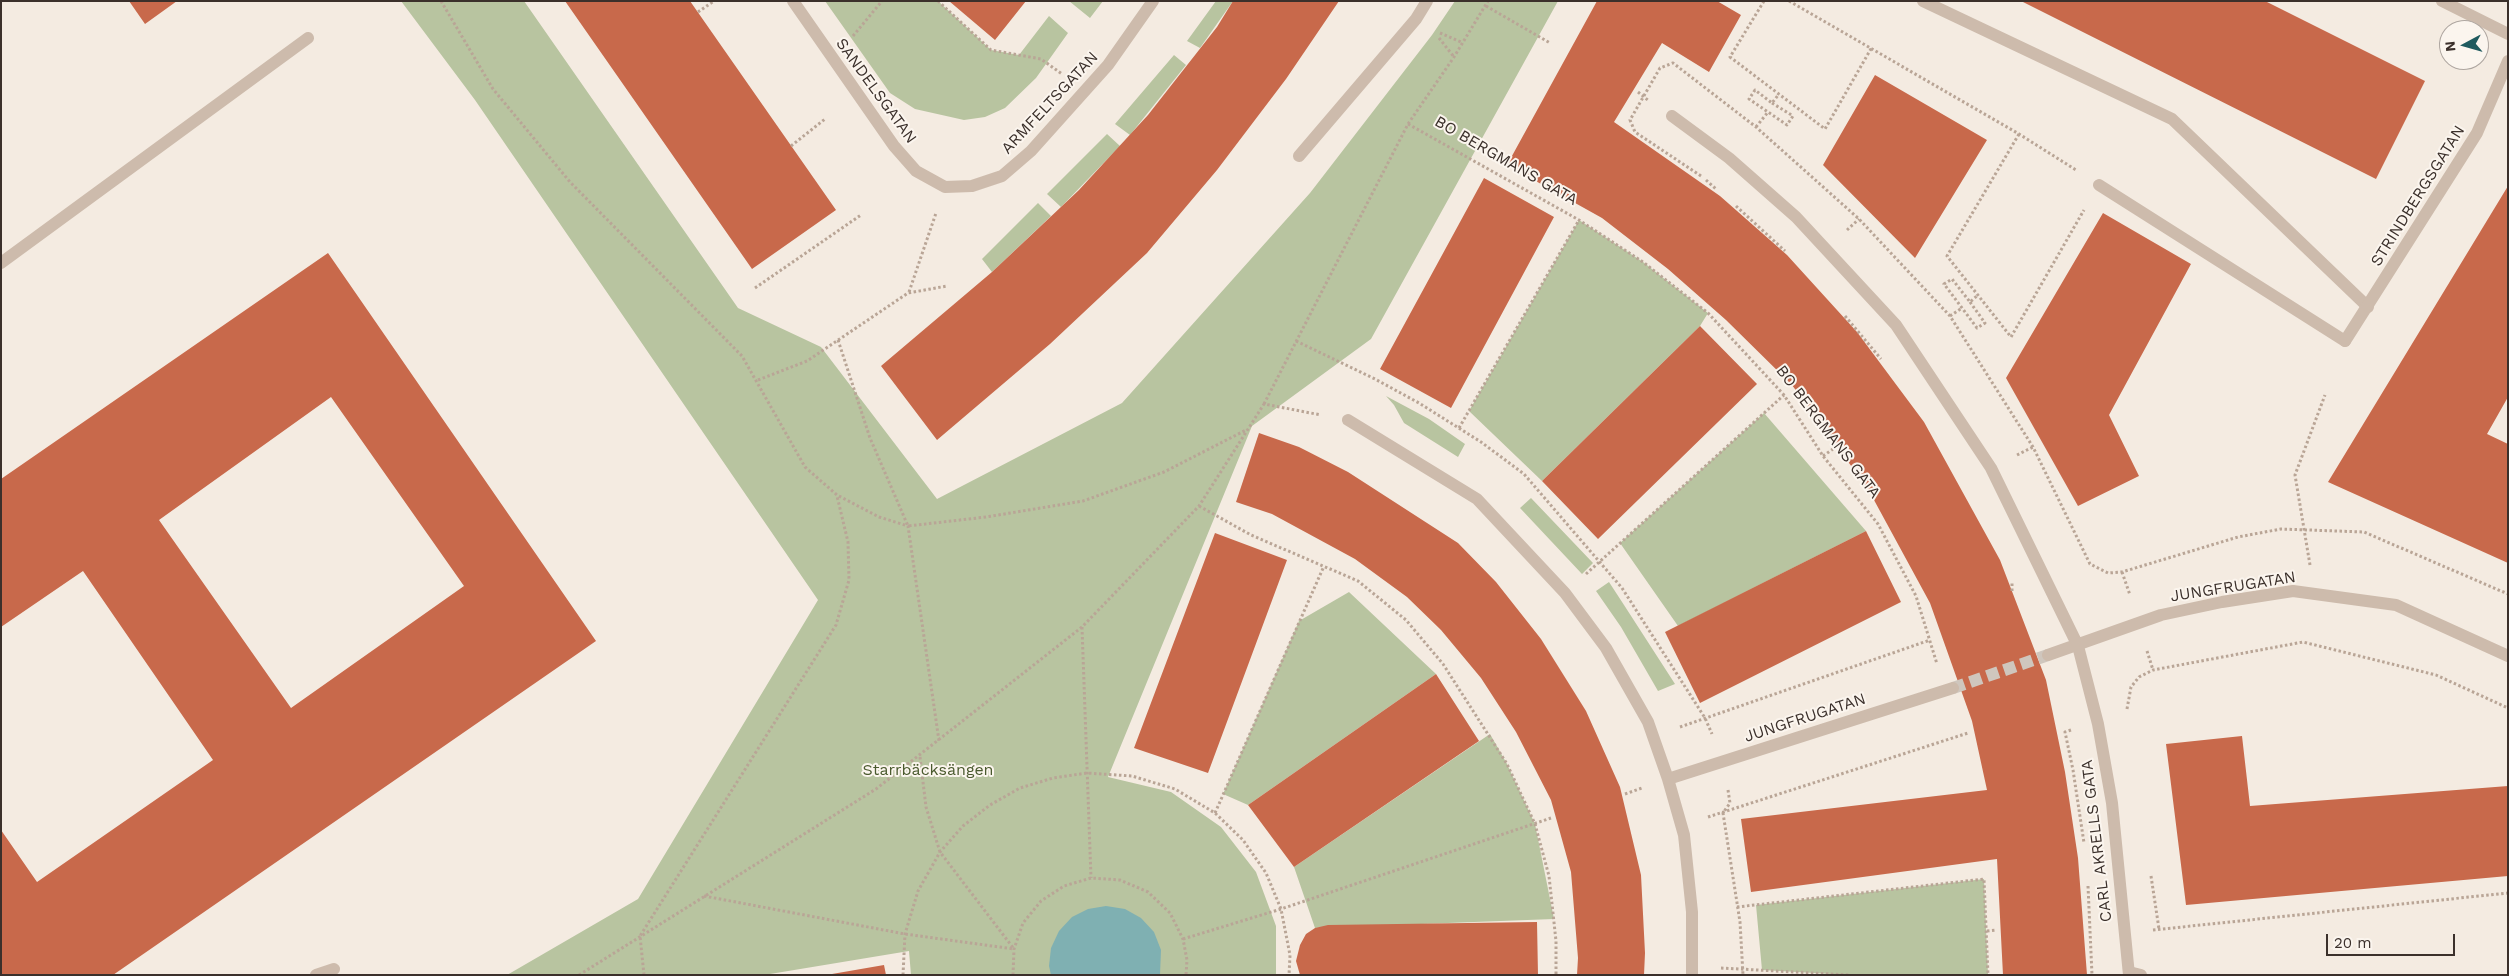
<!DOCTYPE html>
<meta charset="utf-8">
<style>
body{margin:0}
#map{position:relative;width:2509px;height:976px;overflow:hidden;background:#f4ebe1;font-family:"Work Sans",sans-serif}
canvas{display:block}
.frame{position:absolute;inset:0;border:2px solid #3b302b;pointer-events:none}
.north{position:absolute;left:2439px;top:20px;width:50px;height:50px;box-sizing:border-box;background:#fbf5ee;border:1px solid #aea6a0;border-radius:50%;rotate:264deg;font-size:14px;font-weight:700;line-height:20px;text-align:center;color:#3b302b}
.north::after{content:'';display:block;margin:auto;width:18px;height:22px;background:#1f5a5e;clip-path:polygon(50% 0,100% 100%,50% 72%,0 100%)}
.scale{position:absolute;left:2326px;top:934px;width:129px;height:22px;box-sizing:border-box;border:2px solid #3b302b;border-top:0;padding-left:6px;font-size:15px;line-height:18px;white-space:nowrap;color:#3b302b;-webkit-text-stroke:4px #fbf5ee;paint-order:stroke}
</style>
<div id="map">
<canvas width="2509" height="976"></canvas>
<div class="frame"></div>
<div class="north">N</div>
<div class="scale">20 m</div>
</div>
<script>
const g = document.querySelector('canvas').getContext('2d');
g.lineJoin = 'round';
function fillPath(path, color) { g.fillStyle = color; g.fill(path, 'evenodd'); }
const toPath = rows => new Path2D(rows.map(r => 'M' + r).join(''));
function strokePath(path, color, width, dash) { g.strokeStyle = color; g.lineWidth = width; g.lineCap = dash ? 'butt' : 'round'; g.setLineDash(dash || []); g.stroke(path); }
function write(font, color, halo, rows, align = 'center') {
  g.font = font + ' "Work Sans",sans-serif'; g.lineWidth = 4; g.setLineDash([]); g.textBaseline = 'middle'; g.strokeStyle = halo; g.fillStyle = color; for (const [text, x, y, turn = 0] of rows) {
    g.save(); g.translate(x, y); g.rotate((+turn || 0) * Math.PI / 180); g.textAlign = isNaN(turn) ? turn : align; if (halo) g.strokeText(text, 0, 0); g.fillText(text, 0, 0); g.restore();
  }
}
fillPath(toPath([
 [401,1,524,1,738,308,821,347,937,499,1122,403,1310,193,1432,35,1455,1,1558,1,1371,339,1252,426,1108,777,1171,792,1221,827,1256,872,1276,926,1276,975,911,975,909,951,764,975,507,975,638,899,818,600,475,100],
 [825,1,938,1,991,50,1019,55,1049,16,1068,33,1036,78,1005,108,985,117,964,120,915,109,890,93],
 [1069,1,1103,1,1090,18],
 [1216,1,1233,1,1200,48,1187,41],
 [1174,55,1186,65,1130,135,1115,124],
 [1107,134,1120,146,1061,207,1047,194],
 [1038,203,1051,216,992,272,982,259],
 [1579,220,1643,262,1708,313,1700,326,1542,481,1469,411],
 [1386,396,1429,419,1465,444,1458,457,1404,423,1394,405],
 [1764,413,1866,531,1678,626,1620,543],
 [1531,498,1593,563,1582,574,1520,508],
 [1609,582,1624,605,1675,684,1658,691,1621,627,1596,591],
 [1349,592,1436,674,1248,805,1223,794,1299,621],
 [1490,734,1507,764,1535,824,1554,919,1315,928,1294,867],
 [1984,879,1988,975,1849,975,1762,970,1756,905]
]), '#b8c4a0');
fillPath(toPath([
 [1106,906,1125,909,1141,918,1154,932,1161,950,1160,975,1051,975,1049,966,1051,948,1059,931,1072,917,1088,909]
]), '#7fb0b2');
fillPath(toPath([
 [129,1,177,1,145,24],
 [565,1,690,1,836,210,752,269],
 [949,1,1026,1,995,40],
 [1233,1,1339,1,1286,79,1217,170,1147,253,1050,344,937,440,881,366,992,272,1079,190,1148,115,1217,27],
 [1597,1,1717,1,1741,15,1709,72,1662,43,1614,122,1720,196,1787,255,1857,332,1924,422,2000,560,2046,680,2065,772,2078,858,2087,975,2003,975,1997,859,1751,892,1741,819,1987,790,1972,721,1930,603,1868,489,1792,385,1726,320,1668,269,1602,218,1507,165],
 [2021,1,2265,1,2425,81,2376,179],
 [1875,75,1987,140,1915,258,1823,165],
 [1484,178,1554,217,1451,408,1380,369],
 [2508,186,2508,397,2487,434,2508,444,2508,563,2328,482],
 [2103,213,2191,264,2109,415,2139,476,2078,506,2006,378],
 [328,253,596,641,113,975,1,975,1,830,37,882,213,760,83,571,1,627,1,479],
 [331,397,464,586,291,708,159,520],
 [1700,326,1757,384,1598,539,1542,481],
 [1259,433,1299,447,1348,472,1458,543,1496,582,1541,639,1586,711,1620,787,1641,875,1645,953,1644,975,1577,975,1578,958,1571,872,1551,800,1516,732,1481,678,1441,630,1407,597,1355,559,1272,514,1236,502],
 [1866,531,1901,602,1700,703,1665,632],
 [1215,533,1287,560,1208,773,1134,748],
 [1436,674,1479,741,1294,867,1248,805],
 [2242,736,2250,806,2508,786,2508,876,2186,905,2166,744],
 [1537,922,1538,975,1300,975,1296,961,1300,945,1306,934,1315,928,1328,925],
 [884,965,886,975,832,975,832,974]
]), '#c8694b');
strokePath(toPath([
 [1953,688,2048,655]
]), '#cfc6bd', 12, [12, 6]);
strokePath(toPath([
 [441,1,493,89,570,182,742,356,805,467,837,495,879,517,908,526,939,741],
 [938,1,991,50,1041,59,1062,74],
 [1764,1,1730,57,1825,129,1872,47],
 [1789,1,2019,134,2076,170],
 [1486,6,1550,43],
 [698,12,714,1],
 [1440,33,1463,43],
 [853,36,882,1],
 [1439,38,1454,57],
 [1638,92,1649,101],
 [1772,103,1793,116,1787,125,1749,99,1755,90,1772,103,1779,94],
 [1408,124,1579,220,1643,262,1708,313,1784,395,1823,456,1878,524,1916,596,1937,664],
 [1756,127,1768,112],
 [2019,134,1947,256,2011,337,2084,210],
 [791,146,825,119],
 [1701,176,1635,132,1630,120,1660,68,1673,63,1756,127,1859,219,1950,316,2033,447,2090,564,2108,573,2122,572,2238,537,2281,529,2364,532,2508,594],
 [1706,180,1716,189],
 [1736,206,1785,251],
 [1847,230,1859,219],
 [755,288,861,215],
 [909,292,936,213],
 [1970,302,1985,323,1977,328,1944,284,1952,279,1970,302,1978,295],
 [1845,316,1881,359],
 [1950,316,1962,308],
 [838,340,870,438,908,526,986,517,1083,501,1164,472,1246,430],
 [1296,341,1375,379,1419,403,1481,442,1524,474,1622,588,1705,718,1712,734],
 [758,380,807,361,908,293,947,286],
 [1264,404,1408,124,1454,57,1488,1],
 [1459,428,1579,220],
 [2017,455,2033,447],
 [1823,456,1833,449],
 [1199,506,1251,535,1358,581,1406,620,1443,664,1507,764,1535,824,1549,876,1556,941,1556,975],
 [2310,565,2295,475,2325,395],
 [2122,572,2130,595],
 [1586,574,1784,395],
 [2012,591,2012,581],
 [1082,627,1091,878],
 [2147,651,2153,670],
 [2127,709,2131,687,2139,677,2153,670,2303,642,2436,675,2508,708],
 [1680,727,1930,640],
 [2071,730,2065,732,2073,770,2084,843],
 [920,757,926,807,940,852,1014,949],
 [1728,790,1730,803,1723,813,1740,922,1743,975],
 [1625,794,1642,788],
 [1215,813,1324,566],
 [1708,817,1968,733],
 [2151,876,2159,929],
 [2088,886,2092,975],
 [704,896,905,934,1014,949],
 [1737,907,1984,879,1988,975],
 [2153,930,2508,893],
 [1987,931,1996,930],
 [1183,939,1281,909,1551,818],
 [1721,968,1849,975],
 [579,975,876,789,1082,627,1199,506,1264,404,1321,415],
 [644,975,640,936,836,625,849,580,848,542,837,496],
 [903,975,905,934,918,891,940,852,963,826,990,805,1020,788,1053,778,1087,773,1132,776,1175,789,1215,813,1243,840,1266,873,1281,909,1290,955,1289,975],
 [1013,975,1014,949,1023,923,1041,901,1064,886,1091,878,1120,880,1148,892,1170,913,1183,939,1187,960,1186,975]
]), '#b9a596', 3, [2.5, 2.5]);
strokePath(toPath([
 [1923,1,2172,119,2368,307],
 [1299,156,1416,19,1427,1],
 [2099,185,2345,341],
 [1,263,308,38],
 [2129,972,2141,975],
 [316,975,334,969]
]), '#cdbbac', 12);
strokePath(toPath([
 [793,1,894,146,916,171,945,187,972,186,1002,176,1031,151,1108,65,1153,1],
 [2442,1,2508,34],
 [1672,116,1729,158,1796,217,1896,325,1991,468,2078,646,2098,724,2112,803,2129,975],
 [2345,341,2477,133,2508,61],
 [1348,420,1477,499,1565,593,1606,648,1648,722,1668,779,1684,835,1692,912,1692,975],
 [2048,655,2161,615,2222,602,2293,591,2396,605,2508,656],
 [1668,779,1953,688]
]), '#cdbbac', 12);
write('16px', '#3b302b', '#fbf5ee', [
 ["SANDELSGATAN",876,91,54],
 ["ARMFELTSGATAN",1050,103,-47],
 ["BO BERGMANS GATA",1506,161,30],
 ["STRINDBERGSGATAN",2418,196,-58],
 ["BO BERGMANS GATA",1828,432,53],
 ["JUNGFRUGATAN",2233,587,-9],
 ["JUNGFRUGATAN",1805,718,-18],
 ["CARL AKRELLS GATA",2097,841,-97]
]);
write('16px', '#4a5a2e', '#fbf5ee', [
 ["Starrbäcksängen",928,770]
]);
</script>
